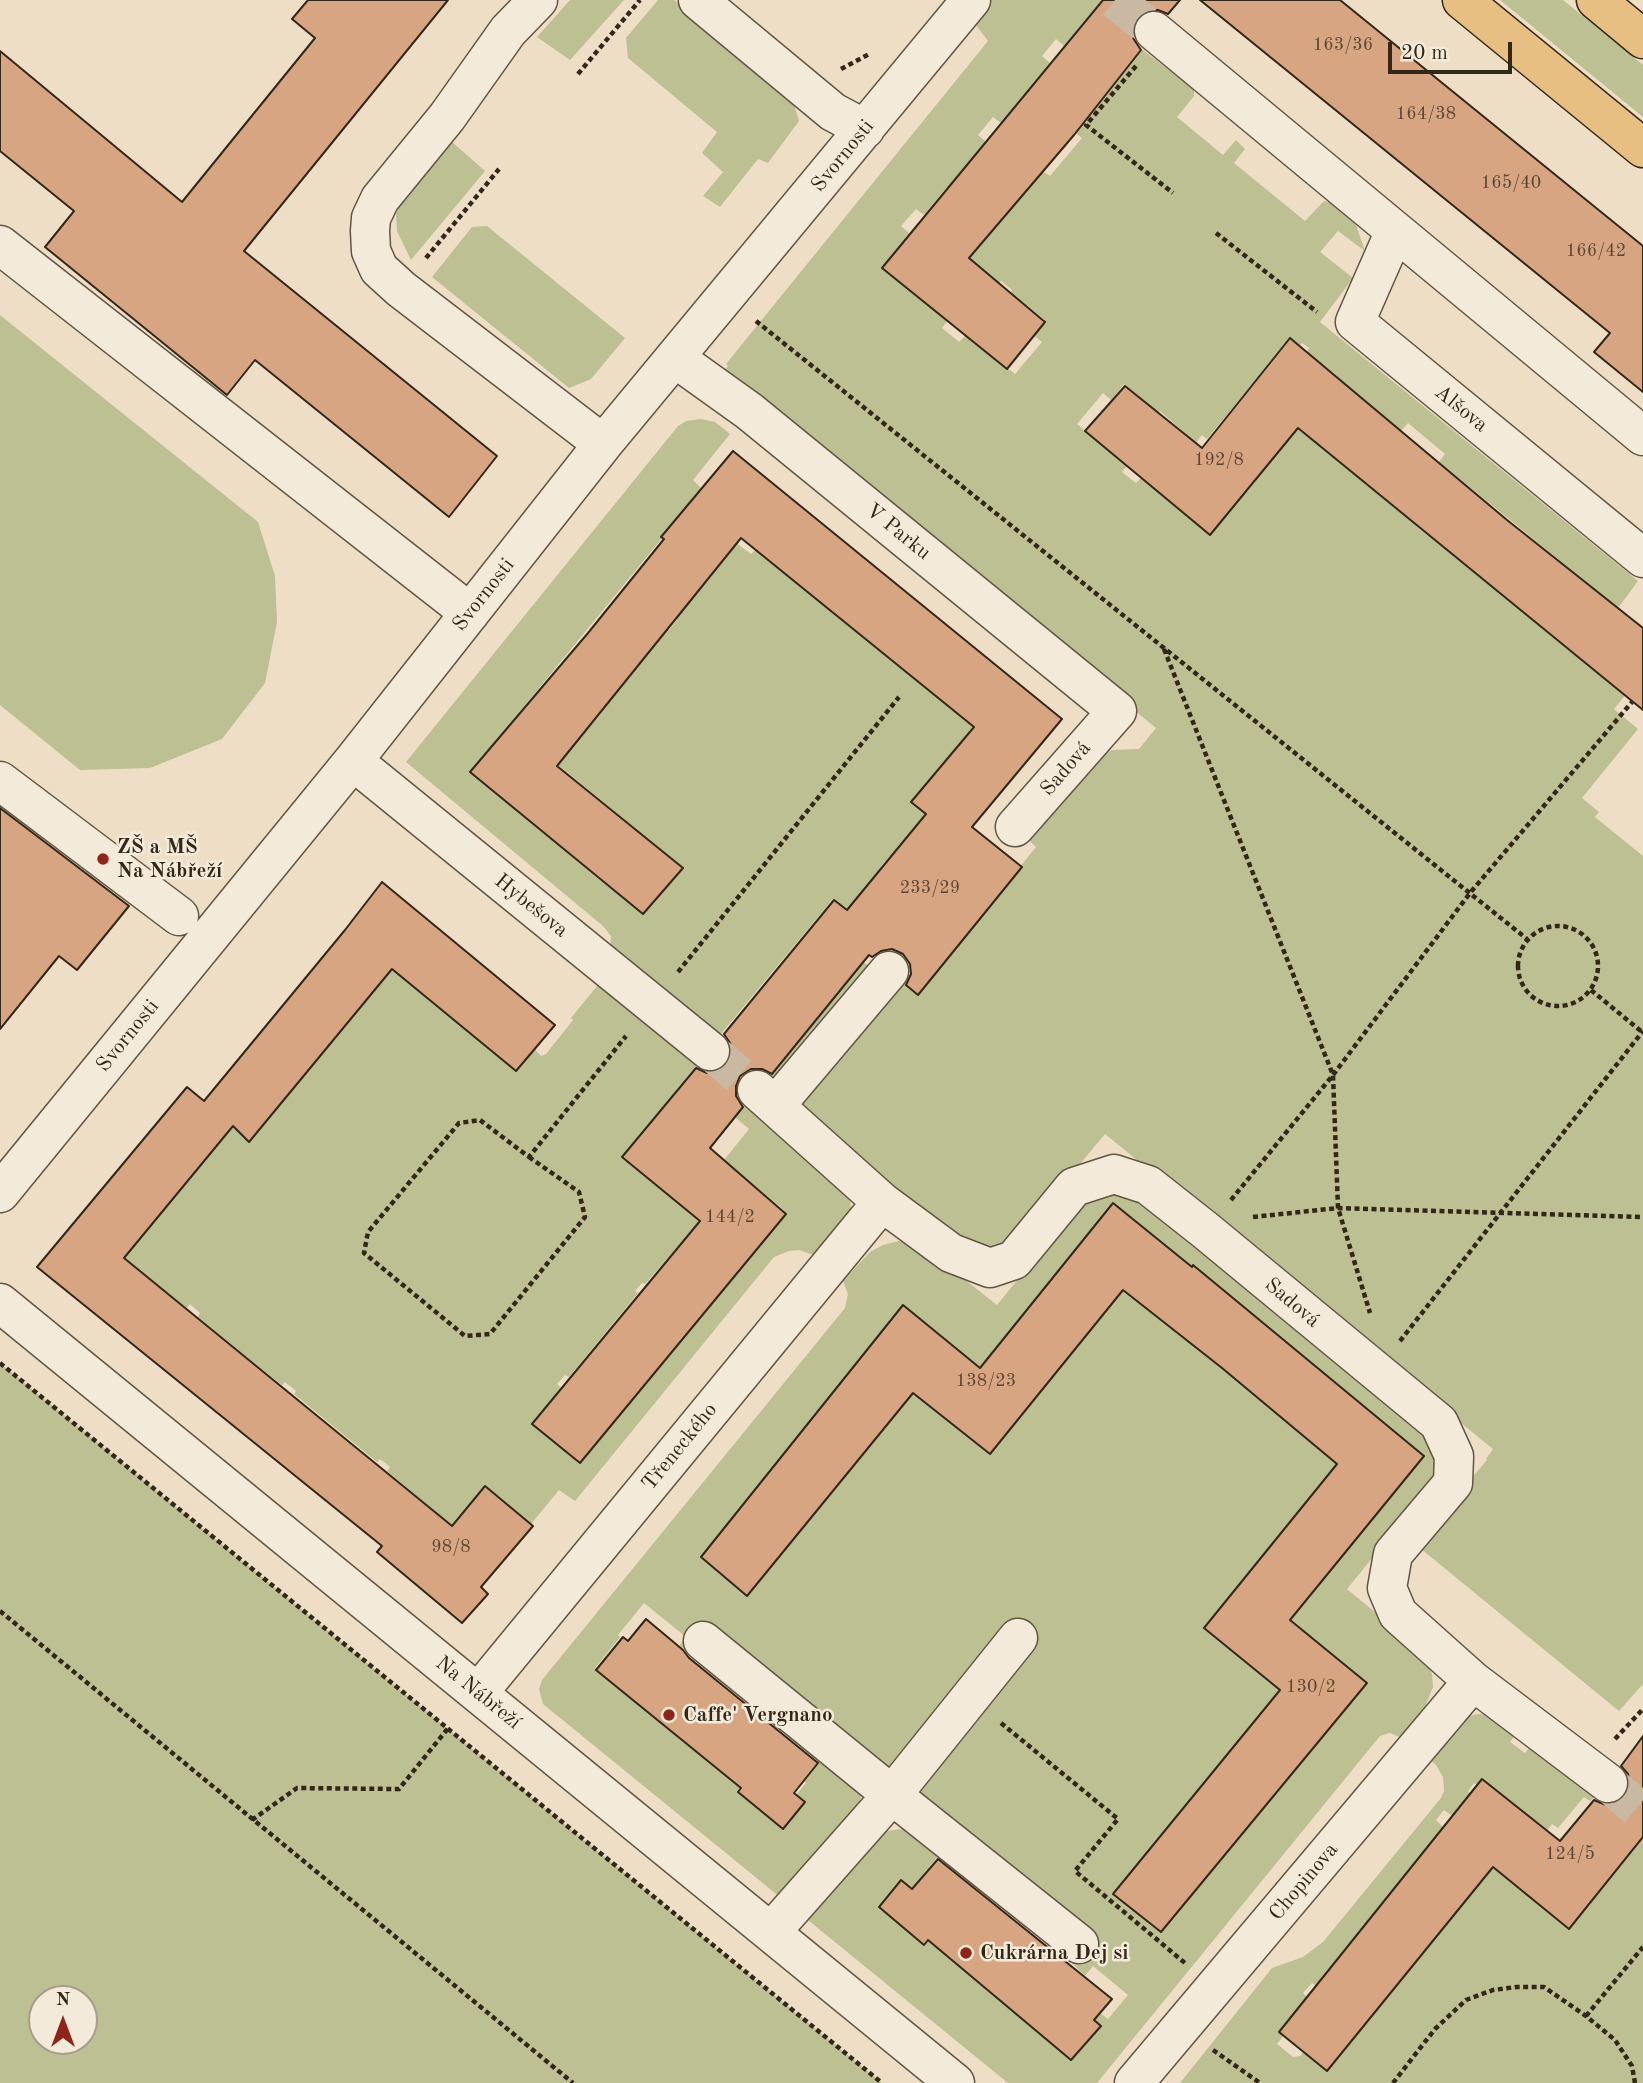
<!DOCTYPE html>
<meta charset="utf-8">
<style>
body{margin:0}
#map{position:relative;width:1643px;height:2083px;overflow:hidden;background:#eedec6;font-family:"Old Standard TT",serif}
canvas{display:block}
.north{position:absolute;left:28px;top:1985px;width:70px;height:70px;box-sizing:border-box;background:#f4eada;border:2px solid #a79c8d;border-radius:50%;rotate:0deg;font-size:19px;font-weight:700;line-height:28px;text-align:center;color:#332719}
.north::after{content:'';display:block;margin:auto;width:24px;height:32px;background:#8f2418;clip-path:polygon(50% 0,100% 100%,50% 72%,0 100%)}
.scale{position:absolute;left:1388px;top:42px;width:124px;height:32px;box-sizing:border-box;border:4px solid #332719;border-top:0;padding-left:9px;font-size:21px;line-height:24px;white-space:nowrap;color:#332719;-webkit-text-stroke:5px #f4eada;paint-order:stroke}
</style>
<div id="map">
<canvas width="1643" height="2083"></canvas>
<div class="north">N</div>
<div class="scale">20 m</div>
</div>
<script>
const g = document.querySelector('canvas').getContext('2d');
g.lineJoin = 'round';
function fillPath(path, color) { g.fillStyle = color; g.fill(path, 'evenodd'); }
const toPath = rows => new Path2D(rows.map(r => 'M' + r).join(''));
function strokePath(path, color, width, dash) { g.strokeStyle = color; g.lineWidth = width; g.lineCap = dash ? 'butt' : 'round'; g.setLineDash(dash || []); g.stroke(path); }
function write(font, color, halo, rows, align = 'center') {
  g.font = font + ' "Old Standard TT",serif'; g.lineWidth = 5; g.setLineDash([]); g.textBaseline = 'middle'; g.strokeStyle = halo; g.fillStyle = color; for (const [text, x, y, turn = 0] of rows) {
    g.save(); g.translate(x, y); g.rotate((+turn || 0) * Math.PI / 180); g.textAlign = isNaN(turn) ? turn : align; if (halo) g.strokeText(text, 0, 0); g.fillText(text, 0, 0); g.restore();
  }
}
fillPath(toPath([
 [570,0,624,0,570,60,537,37],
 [658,0,674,0,792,98,799,121,768,163,758,159,720,207,703,196,723,172,702,153,717,132,628,58,626,38],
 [957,0,1102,0,1064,46,1056,39,1042,56,1050,63,1001,123,993,117,978,135,986,142,948,189,946,188,924,215,916,209,901,226,909,233,883,268,948,320,942,328,959,342,966,335,1015,374,1042,342,1033,335,1045,320,1011,292,1012,290,1001,281,999,283,968,257,971,257,978,248,977,246,1041,170,1050,176,1082,138,1073,131,1140,48,1194,89,1194,96,1177,117,1223,155,1236,140,1245,149,1234,163,1305,221,1324,201,1330,202,1356,225,1365,251,1338,231,1320,252,1353,278,1320,322,1638,581,1618,608,1439,462,1445,454,1408,423,1401,431,1336,378,1337,376,1307,352,1309,348,1302,343,1299,346,1290,338,1207,439,1202,435,1196,443,1160,411,1158,412,1124,384,1111,400,1103,393,1077,424,1127,466,1122,472,1136,483,1142,477,1210,532,1244,490,1247,492,1256,481,1254,478,1297,425,1353,474,1354,472,1418,524,1416,526,1427,535,1429,533,1573,653,1627,693,1614,709,1638,729,1582,798,1599,812,1595,817,1643,856,1643,1684,1619,1711,1415,1544,1487,1460,1486,1459,1493,1449,1105,1134,1019,1237,1001,1248,978,1248,959,1239,764,1081,862,961,884,978,891,970,919,992,1036,847,1025,837,1090,762,1112,750,1139,749,1156,728,722,373,728,366,726,364,988,41],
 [1500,0,1563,0,1643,65,1643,117],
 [452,142,485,171,411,260,397,231,396,213,405,196],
 [487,226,625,338,591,379,569,388,432,277,472,227],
 [0,315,258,522,275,576,277,622,265,683,222,739,150,768,80,770,0,705],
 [701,419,715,422,730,434,693,480,701,488,662,536,663,537,471,771,596,877,643,913,681,866,557,764,591,722,593,723,601,714,599,712,667,628,669,630,677,620,676,618,711,577,735,542,751,554,757,548,974,725,912,802,933,819,891,857,890,856,882,865,855,915,833,899,715,1041,610,949,611,936,603,926,406,762,678,426,686,421],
 [391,967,533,1048,541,1056,546,1054,573,1020,571,1018,597,986,601,984,700,1061,623,1156,700,1221,645,1284,642,1283,635,1291,638,1293,569,1377,565,1375,557,1384,561,1388,533,1422,580,1460,785,1211,724,1160,749,1129,735,1117,748,1101,850,1196,851,1213,816,1256,799,1250,789,1251,774,1257,575,1501,559,1490,531,1524,484,1486,451,1525,387,1471,390,1467,380,1459,377,1462,294,1394,296,1391,285,1382,282,1385,249,1359,198,1317,200,1313,190,1304,187,1308,123,1258,231,1124],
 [1114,1189,1133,1192,1142,1196,1423,1425,1433,1438,1438,1463,1431,1486,1347,1589,1423,1652,1432,1674,1433,1687,1424,1709,1402,1738,1390,1733,1380,1736,1097,2083,1008,2083,803,1916,865,1842,873,1836,887,1831,902,1829,917,1832,930,1837,967,1867,965,1869,947,1855,942,1859,938,1856,912,1888,900,1879,878,1906,924,1944,928,1939,1073,2057,1099,2024,1094,2019,1099,2012,1108,2019,1128,1995,1093,1966,1085,1976,1069,1960,971,1883,978,1876,1072,1953,1085,1936,711,1632,697,1647,794,1725,787,1733,681,1647,680,1645,686,1637,644,1603,618,1635,620,1637,595,1668,740,1786,738,1792,782,1827,804,1801,797,1794,806,1783,803,1780,819,1759,815,1756,819,1751,799,1735,802,1732,853,1775,857,1783,861,1797,856,1816,786,1902,543,1704,539,1689,542,1680,845,1308,848,1294,843,1281,870,1252,883,1245,899,1241,921,1245,997,1305,1080,1203,1094,1194],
 [0,1363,448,1729,882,2083,0,2083],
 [84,1999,84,2041,42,2041,42,1999],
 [1478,1714,1498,1716,1519,1730,1510,1742,1525,1753,1534,1742,1597,1794,1590,1801,1584,1797,1558,1828,1552,1824,1547,1831,1483,1779,1477,1785,1474,1783,1468,1791,1470,1793,1452,1816,1444,1810,1436,1820,1443,1827,1419,1859,1316,1986,1312,1983,1303,1993,1307,1997,1280,2031,1284,2035,1277,2044,1293,2057,1300,2056,1490,1865,1643,1835,1643,2083,1180,2083,1272,1968,1303,1957,1323,1942,1441,1798,1444,1791,1443,1777,1436,1765,1423,1754,1465,1717]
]), '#bcc092');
const building = toPath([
 [308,0,448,0,244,251,497,456,449,517,255,360,227,395,45,247,74,211,0,151,0,51,182,202,315,38,292,19,308,0],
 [1103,0,1180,0,1168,14,1158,10,1147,10,1137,18,1132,28,1133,38,1141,50,1074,135,969,258,1045,322,1007,369,882,268,1103,0],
 [1200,0,1340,0,1643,246,1643,392,1594,352,1610,333,1200,0],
 [1290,338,1507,520,1643,628,1643,710,1298,428,1210,535,1085,431,1125,386,1202,448,1290,338],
 [733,451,1062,719,972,827,1022,867,918,995,906,985,911,974,910,964,903,954,892,949,881,951,872,957,869,955,772,1074,762,1069,751,1069,740,1076,736,1086,736,1096,743,1107,710,1148,786,1214,580,1463,532,1424,700,1221,622,1157,696,1068,707,1073,717,1072,726,1065,732,1054,730,1043,724,1034,834,900,847,910,926,814,911,802,974,727,741,538,557,766,683,868,643,914,470,772,588,633,664,539,661,537,733,451],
 [0,808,129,906,77,970,59,956,0,1029,0,808],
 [382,882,555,1025,516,1071,392,969,249,1142,233,1126,124,1258,452,1526,485,1486,533,1526,481,1587,488,1594,462,1623,377,1552,382,1546,37,1267,187,1087,204,1101,345,930,382,882],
 [1113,1203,1192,1267,1193,1265,1424,1456,1290,1620,1367,1683,1161,1932,1113,1894,1280,1690,1204,1628,1337,1464,1222,1368,1123,1290,990,1454,913,1393,747,1596,701,1557,903,1305,980,1368,1113,1203],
 [646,1619,683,1650,689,1658,818,1763,794,1793,805,1802,783,1829,738,1792,741,1788,596,1670,623,1637,628,1641,646,1619],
 [1643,1736,1643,1837,1569,1929,1493,1867,1327,2071,1279,2032,1482,1779,1560,1841,1594,1800,1606,1805,1617,1803,1625,1797,1630,1785,1628,1774,1621,1766,1643,1736],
 [938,1859,1112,1999,1094,2020,1101,2026,1071,2060,928,1940,924,1945,879,1907,901,1880,912,1889,938,1859]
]);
fillPath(building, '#d7a582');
strokePath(building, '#332719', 2);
strokePath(toPath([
 [1115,0,1154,31],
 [710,1051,757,1090],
 [1608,1783,1643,1813]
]), '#c9b9a3', 38, [38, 19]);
const minor = toPath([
 [538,0,508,31,447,117,380,199,371,218,370,231,371,251,379,269,401,289,603,444],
 [698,0,833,112,865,129],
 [1154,31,1643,436],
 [1395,231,1355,322,1643,558],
 [0,245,470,613],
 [675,358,749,411,1117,711,1015,827],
 [353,761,710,1051],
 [0,781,179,916],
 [757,1090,882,1202,951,1253,990,1268,1014,1260,1074,1187,1114,1174,1148,1185,1205,1230,1439,1423,1454,1456,1453,1483,1393,1554,1387,1588,1398,1614,1473,1681,1608,1783],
 [775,1106,889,971],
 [0,1193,353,761,603,444,971,0],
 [0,1303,955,2083],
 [1018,1638,892,1795,1079,1944],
 [703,1641,892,1795,771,1932],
 [478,1693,882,1202],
 [1134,2083,1473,1681]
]);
const major = toPath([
 [1462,0,1643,148],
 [1596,0,1643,39]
]);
strokePath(minor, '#625544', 41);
strokePath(major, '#332719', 41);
strokePath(toPath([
 [1136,66,1086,125,1173,193],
 [841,69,871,53],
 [578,74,640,0],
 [1216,233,1317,312],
 [426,258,499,169],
 [756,321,1527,939],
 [1164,649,1333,1075,1338,1208,1370,1313],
 '1518 966a40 40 0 1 1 80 0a40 40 0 1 1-80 0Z',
 [678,972,899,697],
 [1591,990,1642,1032],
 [529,1157,579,1192,585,1217,490,1334,465,1336,364,1253,368,1232,459,1123,480,1120,529,1157,626,1036],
 [1231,1200,1333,1075,1470,893,1632,702],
 [1253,1217,1338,1208,1643,1217],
 [1400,1341,1643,1031],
 [0,1363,882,2083],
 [0,1611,573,2083],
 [1001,1723,1118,1819,1075,1871,1185,1963],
 [1615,1739,1643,1709],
 [252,1820,297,1788,399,1789,449,1727],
 [1586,2016,1643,1947],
 [1213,2050,1260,2083],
 [1393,2083,1435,2029,1466,2000,1493,1990,1516,1987,1544,1987,1586,2016,1615,2040,1632,2066,1635,2083]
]), '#332719', 4.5, [5, 3.5]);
strokePath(minor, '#f4eada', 38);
strokePath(major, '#e7bf83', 38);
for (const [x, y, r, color] of [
 [103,859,7,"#8f2418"],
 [669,1715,7,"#8f2418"],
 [966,1953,7,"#8f2418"]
]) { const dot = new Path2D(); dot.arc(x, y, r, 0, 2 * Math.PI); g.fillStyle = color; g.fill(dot); strokePath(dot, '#f4eada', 2.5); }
write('18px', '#5c4633', null, [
 ["163/36",1343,45],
 ["164/38",1426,114],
 ["165/40",1511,183],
 ["166/42",1596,251],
 ["192/8",1219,460],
 ["233/29",930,888],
 ["144/2",730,1217],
 ["138/23",986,1381],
 ["98/8",451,1547],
 ["130/2",1311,1687],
 ["124/5",1570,1854]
]);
write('21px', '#332719', '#f4eada', [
 ["Svornosti",843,156,-51],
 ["Alšova",1461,409,39],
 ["V Parku",898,532,39],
 ["Svornosti",484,595,-52],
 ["Sadová",1066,769,-49],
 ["Hybešova",531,906,39],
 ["Svornosti",128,1036,-51],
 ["Sadová",1292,1303,40],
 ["Třeneckého",680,1447,-51],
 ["Na Nábřeží",478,1693,39],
 ["Chopinova",1304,1882,-50]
]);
write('bold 21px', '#332719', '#f4eada', [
 ["ZŠ a MŠ",117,847],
 ["Na Nábřeží",117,871],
 ["Caffe' Vergnano",683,1715],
 ["Cukrárna Dej si",980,1953]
], 'left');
</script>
